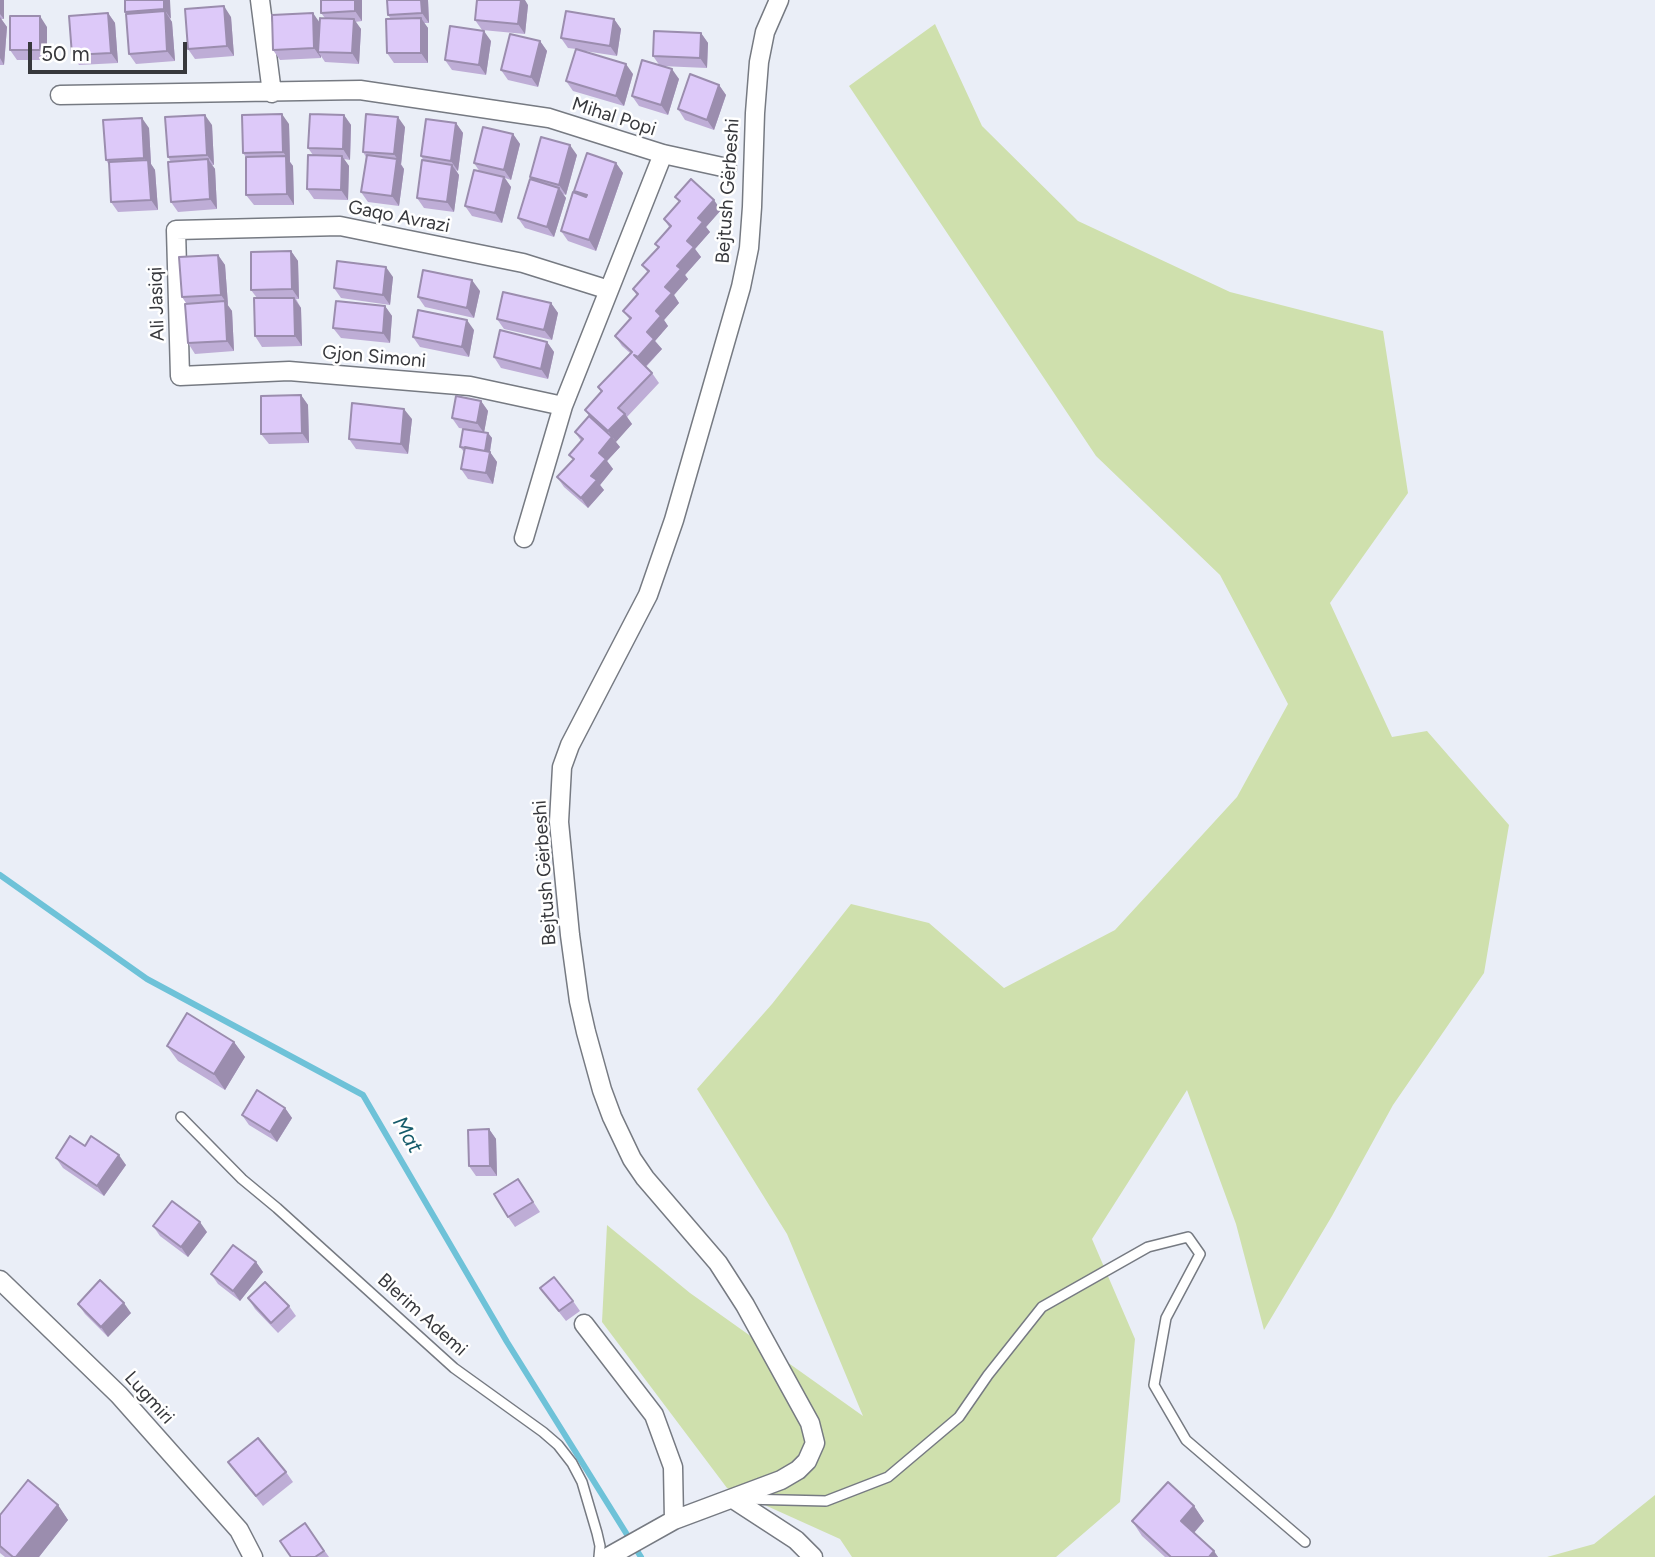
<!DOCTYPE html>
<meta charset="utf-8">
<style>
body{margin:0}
#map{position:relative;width:1655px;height:1557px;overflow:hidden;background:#eaeef7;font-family:Figtree,sans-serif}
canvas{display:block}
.scale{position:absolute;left:28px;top:42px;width:159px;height:32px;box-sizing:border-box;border:4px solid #37383c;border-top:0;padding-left:9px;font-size:21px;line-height:24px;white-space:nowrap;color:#37383c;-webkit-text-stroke:5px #fff;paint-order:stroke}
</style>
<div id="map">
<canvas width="1655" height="1557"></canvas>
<div class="scale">50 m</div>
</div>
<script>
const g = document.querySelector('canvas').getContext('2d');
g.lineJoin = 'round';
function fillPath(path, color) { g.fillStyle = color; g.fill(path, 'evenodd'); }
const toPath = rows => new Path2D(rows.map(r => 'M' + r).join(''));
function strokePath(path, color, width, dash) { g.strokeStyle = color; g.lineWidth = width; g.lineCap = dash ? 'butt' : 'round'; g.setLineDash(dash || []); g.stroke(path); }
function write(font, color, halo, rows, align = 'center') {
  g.font = font + ' Figtree,sans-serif'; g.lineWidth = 5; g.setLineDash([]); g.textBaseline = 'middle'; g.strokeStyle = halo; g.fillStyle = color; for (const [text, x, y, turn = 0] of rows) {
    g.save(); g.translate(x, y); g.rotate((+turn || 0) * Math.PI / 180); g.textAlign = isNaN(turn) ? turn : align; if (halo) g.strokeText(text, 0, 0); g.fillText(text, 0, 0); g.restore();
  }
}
fillPath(toPath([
 [935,24,982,126,1078,221,1230,292,1383,331,1408,493,1330,603,1392,737,1427,731,1509,825,1484,973,1393,1105,1332,1216,1264,1330,1236,1224,1187,1090,1092,1239,1135,1339,1120,1502,1056,1557,852,1557,840,1539,727,1488,602,1322,607,1225,690,1293,863,1416,787,1234,697,1089,772,1004,851,904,929,923,1004,988,1115,930,1237,797,1288,704,1220,575,1096,456,849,86],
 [1655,1495,1655,1557,1547,1557,1594,1544]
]), '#cfe0ad');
strokePath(toPath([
 [0,875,147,979,363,1095,507,1342,641,1557]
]), '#6ec2d8', 6);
const lane = toPath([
 [181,1117,242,1179,277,1208,454,1368,543,1432,558,1445,572,1463,582,1482,597,1533,600,1546,599,1557],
 [743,1499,826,1501,888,1477,959,1417,988,1375,1042,1307,1148,1247,1188,1237,1200,1254,1166,1318,1154,1385,1186,1440,1305,1542]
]);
const street = toPath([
 [260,0,272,93],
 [60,95,360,90,549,118,663,154,727,168],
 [563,406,470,386,289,371,180,376,176,230,340,226,523,263,609,290],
 [524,538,563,406,663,154],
 [0,1280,119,1395,239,1530,253,1557],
 [584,1324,654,1415,673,1467,674,1520],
 [733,1499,796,1540,813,1557],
 [608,1557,674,1520,781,1480,798,1470,807,1461,815,1443,810,1423,745,1305,718,1263,645,1178,632,1159,612,1117,602,1090,586,1032,579,1001,570,935,559,822,562,767,570,745,648,595,674,520,741,287,749,248,752,207,755,113,759,62,765,32,779,0]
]);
strokePath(lane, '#767a82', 12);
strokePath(street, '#767a82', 21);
strokePath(lane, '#fff', 9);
strokePath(street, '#fff', 18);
fillPath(toPath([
 [0,0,4,0,4,19,1,19,7,27,4,65,0,65],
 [125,0,170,0,170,19,172,22,175,61,136,64,129,54,127,14,125,12],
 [362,0,362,21,355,22,361,29,359,64,325,62,321,56,321,58,280,60,273,50,319,23,325,18,321,13],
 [428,0,429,23,424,23,428,28,428,63,394,63,387,53,391,19,388,15],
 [528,5,525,34,482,30,475,20],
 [108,13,115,23,118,63,79,65,72,55],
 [231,17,234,56,195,59,188,49],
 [614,19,621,29,617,56,578,50,633,74,624,106,573,91,566,81,576,49,568,48,561,38],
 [47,27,47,60,17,60,10,50],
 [701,33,708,43,707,68,661,66,679,79,668,115,639,106,632,96,660,66,653,56],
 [491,41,486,75,452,70,445,60],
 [540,41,547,51,538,87,508,80,501,70],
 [719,85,726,95,714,130,685,120,678,109],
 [344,115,351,125,350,160,344,159,349,166,348,200,314,199,307,189,313,155,308,148],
 [456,123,463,133,458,171,456,170,459,175,454,212,424,208,417,198,424,161,421,156],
 [289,124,290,162,293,166,294,205,254,205,246,195,246,157,243,153],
 [212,125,214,165,212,165,215,169,217,209,178,212,171,202,171,162,168,157],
 [405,127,401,164,404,169,399,206,368,202,361,192,366,157,363,152],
 [149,128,151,164,155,170,158,210,118,212,111,202,109,165,106,160],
 [513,134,520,144,511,180,505,178,511,187,502,223,472,216,465,206,480,172,474,163],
 [577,155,566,195,563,194,566,198,554,237,525,228,518,218,532,180,530,177],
 [616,163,623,173,596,251,568,241,561,231,575,193,574,191],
 [675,197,721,210,706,227,710,232,695,249,701,257,685,275,688,279,674,295,679,303,664,320,668,326,655,341,662,349,646,367,652,373,659,383,627,417,632,424,615,441,620,447,607,461,613,469,600,485,604,490,588,508,564,487,557,477,573,460,569,455,581,441,575,432,589,416,585,410,601,392,598,387,630,353,622,346,615,336,630,320,623,311,637,296,633,289,648,273,642,265,658,248,655,244,669,227,664,219,679,202],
 [291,251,298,261,299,299,296,299,301,308,302,346,262,347,255,336,257,298,251,290],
 [218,255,225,265,228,305,227,305,232,311,234,351,195,354,188,343,186,303,182,297],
 [393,277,390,305,341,298,334,288],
 [480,291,474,318,425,307,418,297],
 [551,303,558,313,552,340,504,329,497,319],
 [385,306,392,316,390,343,341,338,333,328],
 [474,330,469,357,420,347,413,337],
 [547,342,554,352,548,379,501,368,494,357],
 [301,395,308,405,309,443,269,444,261,434],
 [481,401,488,411,484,432,488,433,492,438,490,452,497,462,493,484,468,479,461,469,464,452,460,447,472,430,459,428,452,418],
 [412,419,408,454,356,449,349,439],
 [234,1042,245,1057,225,1090,178,1061,167,1046],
 [285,1108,292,1118,277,1142,249,1125,242,1115],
 [489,1129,496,1139,497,1176,476,1176,469,1166],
 [85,1146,126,1165,104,1196,63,1168,56,1158],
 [525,1189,540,1212,515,1227,508,1217],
 [153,1226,207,1232,188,1257,160,1236],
 [256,1262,263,1272,240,1301,218,1284,211,1274],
 [540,1288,573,1301,580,1311,566,1321],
 [248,1298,289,1306,296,1316,278,1333,255,1309],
 [78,1304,131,1313,108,1337,85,1314],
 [228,1462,286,1472,293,1482,263,1506],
 [58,1505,68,1520,39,1557,5,1557,0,1553,0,1515],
 [1194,1506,1204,1521,1194,1533,1218,1557,1165,1557,1142,1536,1132,1521],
 [305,1523,329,1557,291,1557]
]), '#beadd6');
fillPath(toPath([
 [0,0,4,0,4,19,0,14],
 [164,0,170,0,171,19,164,9],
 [355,0,362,0,362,21,355,11],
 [421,0,428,0,429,23,422,13],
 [521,0,525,0,528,5,525,34,518,24],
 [224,6,231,17,234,56,227,46],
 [165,11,172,22,175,61,167,51],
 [108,13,115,23,118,63,111,53],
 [313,13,320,23,318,52,321,56,321,58,314,48],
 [40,16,47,27,47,60,40,50],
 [0,17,7,27,4,65,0,58],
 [421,18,428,28,428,63,421,53],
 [354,19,361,29,359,64,352,53],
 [614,19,621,29,617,56,610,46],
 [484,31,491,41,486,75,479,65],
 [701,33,708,43,707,68,700,58],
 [540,41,547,51,538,87,531,77],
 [626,64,633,74,624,106,616,96],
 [672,69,679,79,668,115,661,105],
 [719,85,726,95,714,130,707,120],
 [282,114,289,124,290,162,293,166,294,205,287,194,286,156,283,152],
 [205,115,212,125,214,165,207,155],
 [344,115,351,125,350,160,343,149],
 [398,117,405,127,401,165,394,154],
 [142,118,149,128,151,164,155,170,158,210,151,200,148,163,144,158],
 [456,123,463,133,458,171,451,161],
 [513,134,520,144,511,180,504,170],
 [570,145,577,155,566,195,559,185],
 [342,156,349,166,348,200,341,190],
 [208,159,215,169,217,209,210,199],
 [397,159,404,169,399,206,392,196],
 [616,163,623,173,596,251,589,240],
 [452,165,459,175,454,212,447,202],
 [504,177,511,187,502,223,495,213],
 [559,188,566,198,554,237,547,227],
 [714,200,721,210,706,227,710,232,695,249,701,257,685,275,688,279,674,295,679,303,664,320,668,326,655,341,662,349,645,367,638,357,647,332,665,287,677,266,687,241,698,218],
 [291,251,298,261,299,299,292,289],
 [218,255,225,265,228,305,221,295],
 [386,267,393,277,390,305,383,295],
 [472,280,480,291,474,318,467,308],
 [294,298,301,308,302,346,295,336],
 [225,301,232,311,234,351,227,341],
 [551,303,558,313,552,340,544,330],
 [385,306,392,316,390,343,383,333],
 [467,320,474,330,469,357,462,347],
 [547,342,554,352,548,379,541,369],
 [301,395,308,405,309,443,302,433],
 [481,401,488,411,484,433,477,423],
 [404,409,412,419,408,454,401,444],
 [625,414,632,424,616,442,608,431],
 [488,433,492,438,489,457,485,452],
 [612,437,620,447,607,461,613,469,600,485,604,490,588,508,581,498,599,453],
 [490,452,497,462,493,484,486,473],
 [234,1042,245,1057,225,1090,214,1074],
 [285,1108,292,1118,277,1142,270,1132],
 [489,1129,496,1139,497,1176,490,1166],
 [119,1155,126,1165,104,1196,97,1186],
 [200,1222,207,1232,188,1257,181,1247],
 [256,1262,263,1272,240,1301,233,1291],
 [124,1303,131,1313,108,1337,101,1327],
 [58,1505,68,1520,39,1557,16,1557],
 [1194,1506,1204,1521,1191,1536,1181,1521],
 [1214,1551,1218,1557,1209,1557]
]), '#9b8dae');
const building = toPath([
 [125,0,164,0,164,9,125,12,125,0],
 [321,0,355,0,355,11,321,13,321,0],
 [387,0,421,0,422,13,388,15,387,0],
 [477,0,521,0,518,24,475,20,477,0],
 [224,6,227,46,188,49,185,9,224,6],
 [165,11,167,51,129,54,126,14,165,11],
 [566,11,614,19,610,46,561,38,566,11],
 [108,13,111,53,72,55,69,16,108,13],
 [313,13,314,48,273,50,272,15,313,13],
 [10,16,40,16,40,50,10,50,10,16],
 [320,18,354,19,352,53,318,52,320,18],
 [421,18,421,53,387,53,386,19,421,18],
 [450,26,484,31,479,65,445,60,450,26],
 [654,31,701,33,700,58,653,56,654,31],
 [510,34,540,41,531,77,501,70,510,34],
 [576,49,626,64,616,96,566,81,576,49],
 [642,60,672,69,661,105,632,96,642,60],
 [690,74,719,85,707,120,678,109,690,74],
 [282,114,283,152,243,153,242,115,282,114],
 [310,114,344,115,343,149,308,148,310,114],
 [366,114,398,117,394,154,363,152,366,114],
 [205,115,207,155,168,157,165,117,205,115],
 [142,118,144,158,106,160,103,120,142,118],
 [426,119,456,123,451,161,421,156,426,119],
 [483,127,513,134,504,170,474,163,483,127],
 [541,137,570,145,559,185,530,177,541,137],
 [587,153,616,163,589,240,561,231,573,192,586,197,587,195,574,191,587,153],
 [308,155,342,156,341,190,307,189,308,155],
 [367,155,397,159,392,196,361,192,367,155],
 [286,156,287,194,246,195,246,157,286,156],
 [208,159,210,199,171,202,168,162,208,159],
 [148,160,151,200,111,202,109,162,148,160],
 [422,160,452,165,447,202,417,198,422,160],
 [474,170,504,177,495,213,465,206,474,170],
 [530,179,559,188,547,227,518,218,530,179],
 [691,179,714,200,698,218,703,222,687,241,694,247,677,266,681,269,665,287,672,293,656,311,661,316,647,332,654,339,638,357,634,355,652,373,618,408,625,414,608,431,585,410,602,391,598,387,632,352,615,336,631,318,623,311,638,294,633,289,649,271,642,265,659,247,655,244,671,226,664,219,680,201,675,197,691,179],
 [291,251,292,289,251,290,251,252,291,251],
 [218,255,221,295,182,297,179,257,218,255],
 [337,261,386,267,383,295,334,288,337,261],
 [423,270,472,280,467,308,418,297,423,270],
 [503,292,551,303,544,330,497,319,503,292],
 [254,298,294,298,295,336,255,336,254,298],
 [225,301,227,341,188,343,185,304,225,301],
 [336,301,385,306,383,333,333,328,336,301],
 [418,310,467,320,462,347,413,337,418,310],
 [500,330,547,342,541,369,494,357,500,330],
 [301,395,302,433,261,434,261,396,301,395],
 [456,396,481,401,477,423,452,418,456,396],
 [352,403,404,409,401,444,349,439,352,403],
 [589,416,612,437,599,453,606,459,591,476,597,480,581,498,557,477,574,459,569,455,583,439,575,432,589,416],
 [463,429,488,433,485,451,460,447,463,429],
 [465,447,490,452,486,473,461,469,465,447],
 [187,1013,234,1042,214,1074,167,1046,187,1013],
 [257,1090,285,1108,270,1132,242,1115,257,1090],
 [489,1129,490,1166,469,1166,468,1130,489,1129],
 [70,1136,85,1146,91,1136,119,1155,97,1186,56,1158,70,1136],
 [518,1179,533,1202,508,1217,494,1194,518,1179],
 [172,1201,200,1222,181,1247,153,1226,172,1201],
 [233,1245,256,1262,233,1291,211,1274,233,1245],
 [554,1277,573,1301,559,1311,540,1288,554,1277],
 [100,1280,124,1303,101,1327,78,1304,100,1280],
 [265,1282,289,1306,271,1323,248,1298,265,1282],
 [258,1438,286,1472,256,1496,228,1462,258,1438],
 [28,1480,58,1505,16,1557,13,1557,0,1546,0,1515,28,1480],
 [1168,1482,1194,1506,1181,1521,1214,1551,1209,1557,1171,1557,1132,1521,1168,1482],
 [305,1523,324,1551,315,1557,291,1557,280,1541,305,1523]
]);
fillPath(building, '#ddc9f9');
strokePath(building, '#9b8dae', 2);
write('19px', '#37383c', '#fff', [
 ["Mihal Popi",614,117,18],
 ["Bejtush Gërbeshi",728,191,-86],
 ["Gaqo Avrazi",399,217,11],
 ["Ali Jasiqi",157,304,-92],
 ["Gjon Simoni",374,357,5],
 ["Bejtush Gërbeshi",545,873,-94],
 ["Blerim Ademi",422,1315,42],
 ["Lugmiri",149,1398,48]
]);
write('italic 21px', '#155b6a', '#fff', [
 ["Mat",407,1135,60]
]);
</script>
